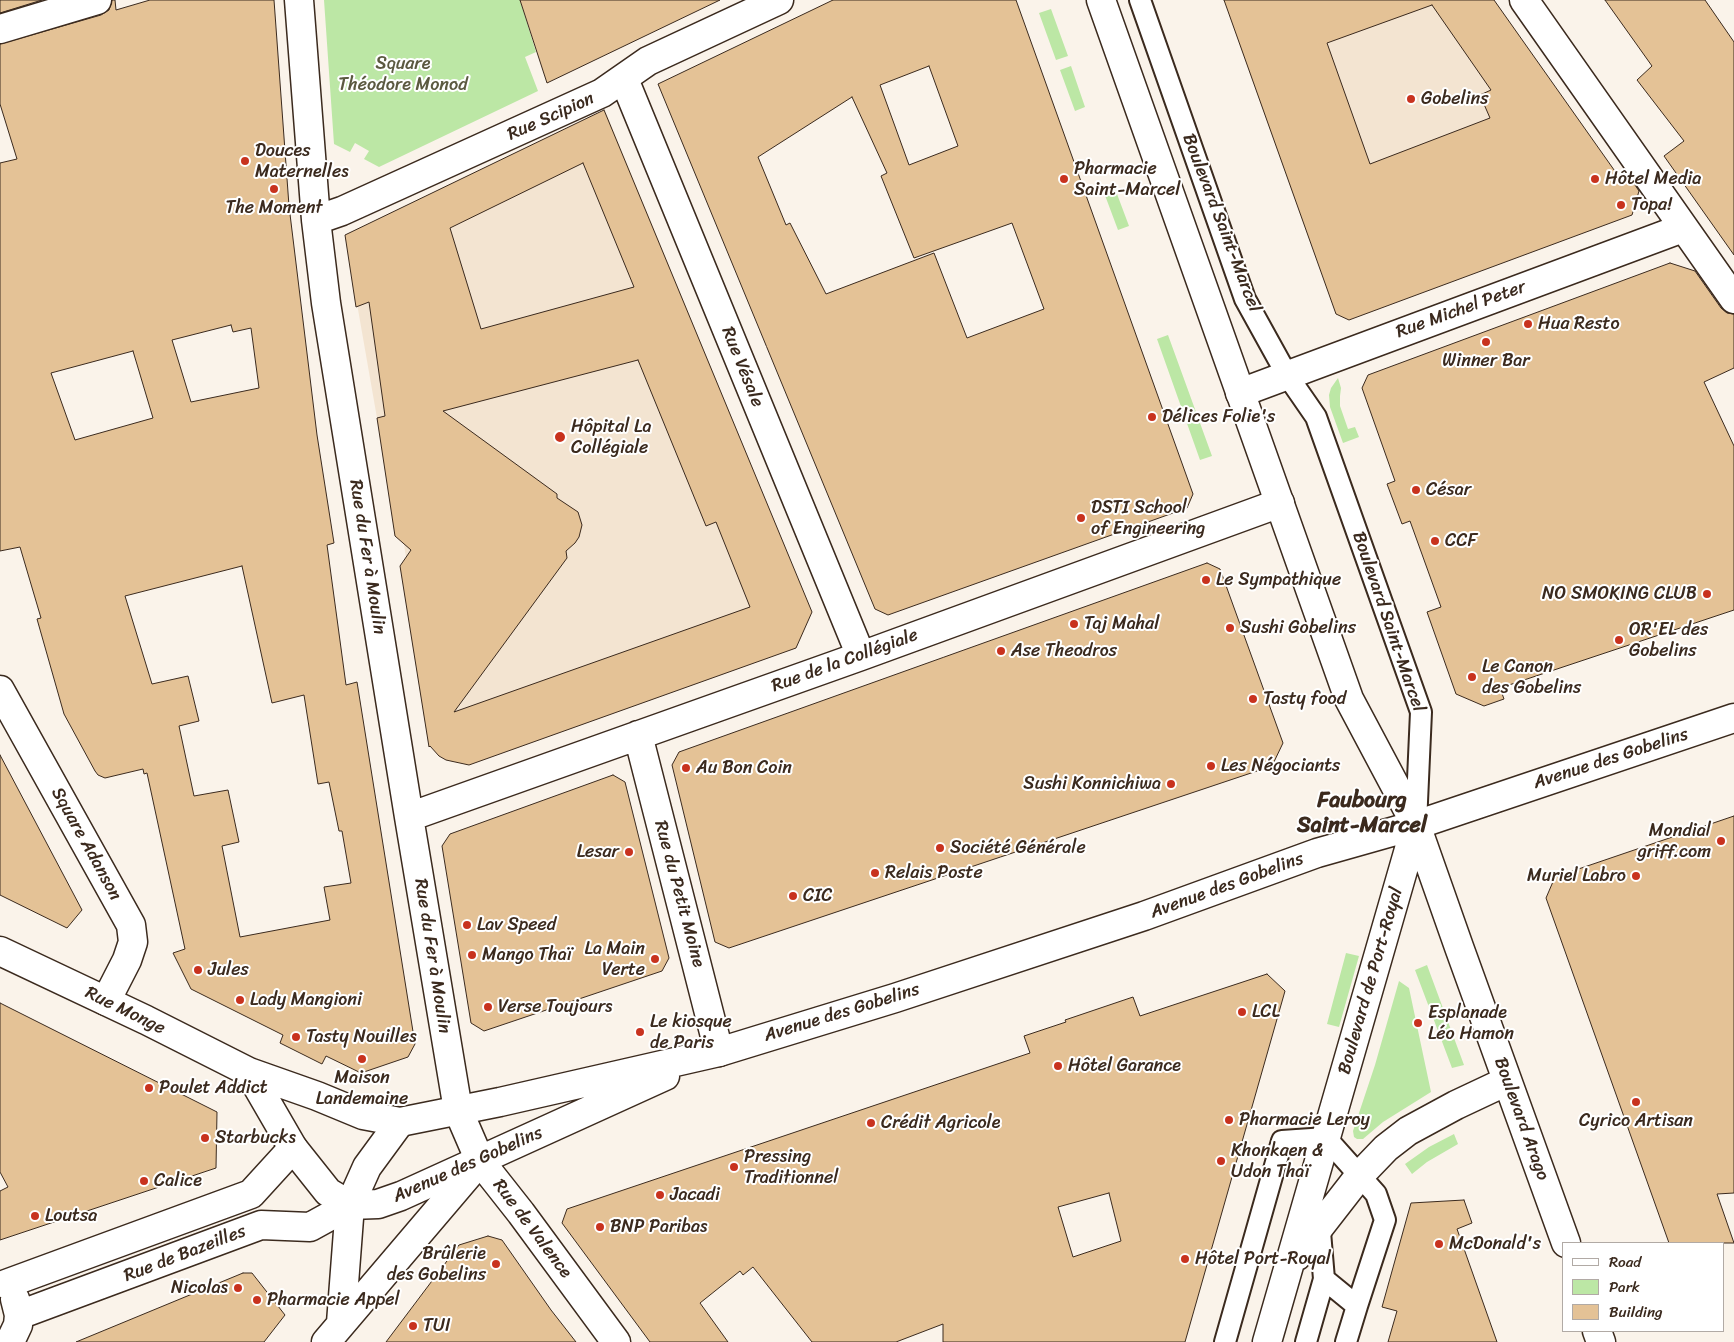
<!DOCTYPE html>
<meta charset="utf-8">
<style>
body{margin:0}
#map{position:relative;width:1734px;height:1342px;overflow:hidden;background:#faf3ea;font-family:Sriracha,sans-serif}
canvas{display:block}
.legend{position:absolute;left:1562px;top:1242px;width:162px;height:90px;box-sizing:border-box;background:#fff;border:1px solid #b1aaa5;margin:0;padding:6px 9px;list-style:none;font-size:15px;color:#3b2a1e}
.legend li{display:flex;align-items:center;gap:10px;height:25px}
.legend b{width:25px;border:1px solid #b1aaa5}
</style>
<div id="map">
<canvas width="1734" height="1342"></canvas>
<ul class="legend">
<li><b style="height:6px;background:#fff"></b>Road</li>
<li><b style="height:14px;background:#bce7a5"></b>Park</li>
<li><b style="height:14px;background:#e4c296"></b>Building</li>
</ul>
</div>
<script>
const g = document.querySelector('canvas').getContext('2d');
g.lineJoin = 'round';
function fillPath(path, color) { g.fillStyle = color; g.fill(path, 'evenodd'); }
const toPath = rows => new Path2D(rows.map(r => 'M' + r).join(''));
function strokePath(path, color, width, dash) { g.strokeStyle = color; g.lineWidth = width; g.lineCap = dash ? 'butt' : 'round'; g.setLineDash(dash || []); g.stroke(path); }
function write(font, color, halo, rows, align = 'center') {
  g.font = font + ' Sriracha,sans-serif'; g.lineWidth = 4; g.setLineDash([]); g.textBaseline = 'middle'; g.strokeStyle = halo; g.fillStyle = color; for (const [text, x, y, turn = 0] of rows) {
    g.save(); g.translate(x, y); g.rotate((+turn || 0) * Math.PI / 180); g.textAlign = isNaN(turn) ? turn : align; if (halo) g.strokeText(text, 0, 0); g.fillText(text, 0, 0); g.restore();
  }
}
fillPath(toPath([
 [1494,0,1545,73,1557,142,1309,239,1229,15,1239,11],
 [605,110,812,612,796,648,469,765,468,760,439,756,428,742,400,566,406,558,404,544,395,536,377,418,345,235]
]), '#f3e4d1');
fillPath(toPath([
 [324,0,520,0,536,52,525,57,538,91,379,167,364,159,369,151,355,143,350,152,334,144],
 [1051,9,1068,56,1056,60,1039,13],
 [1071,66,1085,107,1075,111,1060,70],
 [1114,186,1129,226,1118,230,1103,190],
 [1168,335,1212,456,1200,460,1157,339],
 [1338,378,1341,388,1340,396,1340,406,1348,429,1355,427,1359,437,1343,443,1330,407,1329,395,1331,388],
 [1346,953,1359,956,1339,1027,1327,1024],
 [1427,965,1464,1065,1452,1068,1415,970],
 [1399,981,1409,988,1431,1092,1383,1122,1363,1139,1357,1139,1354,1137,1353,1131,1375,1065],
 [1454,1134,1458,1144,1427,1162,1412,1174,1405,1164,1429,1147]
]), '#bce7a5');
const building = toPath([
 [0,0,42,0,0,13,0,0],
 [112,0,115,0,116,10,150,0,274,0,289,206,317,435,334,543,327,545,346,685,357,682,415,1044,408,1057,361,1073,326,1056,322,1064,280,1043,283,1035,191,989,173,953,185,949,147,773,144,774,143,769,105,778,98,775,95,771,64,714,37,619,41,618,20,547,0,551,0,163,17,159,0,104,0,44,101,15,109,10,112,0],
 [231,325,233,332,251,328,259,388,191,402,172,340,231,325],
 [133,351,153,418,75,440,51,373,133,351],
 [242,566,272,703,304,695,318,784,329,782,339,831,342,831,351,883,324,887,330,920,240,937,222,846,239,842,228,790,194,796,179,726,199,721,188,676,152,684,125,596,242,566],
 [520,0,720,0,547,83,520,0],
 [833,0,1016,0,1193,494,1187,508,888,615,875,609,658,84,833,0],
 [929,66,958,146,909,165,880,85,929,66],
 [852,97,887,173,881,176,914,258,1012,223,1044,309,967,338,934,253,826,294,790,223,786,225,758,157,852,97],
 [1224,0,1494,0,1624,184,1631,179,1639,191,1632,215,1349,320,1336,314,1224,0],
 [1432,5,1491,90,1480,95,1490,118,1370,164,1327,43,1432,5],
 [1605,0,1705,0,1734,42,1734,255,1664,156,1684,141,1637,80,1652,66,1605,0],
 [604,110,812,612,796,648,469,765,446,760,439,756,430,746,429,747,400,566,411,550,395,536,377,418,385,416,369,302,356,307,345,235,604,110],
 [583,163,634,287,481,329,450,228,583,163],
 [638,360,706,526,716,522,750,607,454,712,567,558,566,551,575,543,579,537,582,525,578,512,557,498,557,494,443,411,638,360],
 [1670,263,1695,271,1721,308,1727,313,1734,314,1734,368,1704,382,1734,446,1734,610,1500,688,1504,699,1484,706,1456,694,1427,612,1441,607,1410,521,1402,524,1387,484,1395,481,1362,388,1368,375,1670,263],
 [1207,563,1220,569,1283,743,1272,766,729,948,715,942,672,765,679,752,1207,563],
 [0,755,82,910,67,928,0,895,0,755],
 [613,775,625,782,669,958,662,971,484,1031,471,1023,442,846,450,834,613,775],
 [1734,816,1734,1193,1717,1194,1734,1243,1669,1243,1546,898,1555,877,1734,816],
 [1267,974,1285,991,1185,1342,943,1342,943,1324,896,1342,812,1342,753,1267,743,1275,740,1271,700,1303,728,1342,650,1342,562,1223,567,1209,1030,1053,1024,1036,1066,1022,1065,1020,1133,997,1140,1016,1267,974],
 [1109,1193,1121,1241,1073,1257,1058,1207,1109,1193],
 [0,1003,217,1112,216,1168,0,1240,0,1191,8,1187,0,1172,0,1003],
 [1464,1200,1472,1223,1457,1229,1497,1342,1388,1342,1397,1311,1382,1307,1411,1203,1464,1200],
 [488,1236,502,1240,551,1310,576,1342,386,1342,459,1245,488,1236],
 [243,1273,252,1273,285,1315,264,1342,76,1342,243,1273]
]);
fillPath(building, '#e4c296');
strokePath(building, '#3b2a1e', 1);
const service = toPath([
 [1140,0,1245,299,1287,375,1316,417,1421,712,1416,824],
 [1324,1279,1357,1306,1346,1342],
 [1225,1342,1282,1141,1326,1138,1376,1194,1385,1220,1357,1306],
 [1306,1342,1324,1279,1319,1220]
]);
const minor = toPath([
 [299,0,316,220,326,303,409,817,458,1110,480,1161,521,1213,616,1342],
 [1524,0,1734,299],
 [0,29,97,0],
 [624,79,861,656],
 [316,220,342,211,602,93,648,61,779,0],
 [1240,393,1683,228],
 [0,690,131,925,133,942,127,960,106,1001],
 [638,735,719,1052],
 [409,817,861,656,1280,503],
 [6,1284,251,1194,293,1148],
 [19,1315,261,1225,310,1227,350,1205],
 [10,1342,18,1325,19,1315,15,1299]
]);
const tertiary = toPath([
 [341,1323,350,1205,367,1167,400,1122],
 [326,1342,480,1161]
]);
const secondary = toPath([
 [1101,0,1349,699,1416,825,1459,947,1566,1243],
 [0,951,146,1020,249,1072,317,1096,363,1115,400,1122,500,1102,719,1052,895,998,1144,916,1317,853,1416,825,1734,718],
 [249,1072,293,1148,328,1192,350,1205,378,1204,401,1196,665,1076],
 [1297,1256,1360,1175,1386,1148,1408,1131,1456,1105,1507,1081],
 [1597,1331,1601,1342],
 [1267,1342,1416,825]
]);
strokePath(service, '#3b2a1e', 24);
strokePath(minor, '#3b2a1e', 31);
strokePath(tertiary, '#3b2a1e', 31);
strokePath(secondary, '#3b2a1e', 31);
strokePath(service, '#fff', 20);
strokePath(minor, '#fff', 28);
strokePath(tertiary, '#fff', 28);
strokePath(secondary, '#fff', 28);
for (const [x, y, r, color] of [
 [1411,99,5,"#c8321e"],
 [245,161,5,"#c8321e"],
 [1064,179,5,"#c8321e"],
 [1595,179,5,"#c8321e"],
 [274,189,5,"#c8321e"],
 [1621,205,5,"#c8321e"],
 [1528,324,5,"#c8321e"],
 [1486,342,5,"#c8321e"],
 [1152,417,5,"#c8321e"],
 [560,437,6,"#c8321e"],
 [1416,490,5,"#c8321e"],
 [1081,518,5,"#c8321e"],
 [1435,541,5,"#c8321e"],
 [1206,580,5,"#c8321e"],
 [1707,594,5,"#c8321e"],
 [1074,624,5,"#c8321e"],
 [1230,628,5,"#c8321e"],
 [1619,640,5,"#c8321e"],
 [1001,651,5,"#c8321e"],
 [1472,677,5,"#c8321e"],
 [1253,699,5,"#c8321e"],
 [1211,766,5,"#c8321e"],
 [686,768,5,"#c8321e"],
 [1171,784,5,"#c8321e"],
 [1721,841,5,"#c8321e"],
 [940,848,5,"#c8321e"],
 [629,852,5,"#c8321e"],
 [875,873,5,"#c8321e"],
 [1636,876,5,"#c8321e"],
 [793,896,5,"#c8321e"],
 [467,925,5,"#c8321e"],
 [472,955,5,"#c8321e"],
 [655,959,5,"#c8321e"],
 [198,970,5,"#c8321e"],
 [240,1000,5,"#c8321e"],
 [488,1007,5,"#c8321e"],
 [1242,1012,5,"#c8321e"],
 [1418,1023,5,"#c8321e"],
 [640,1032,5,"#c8321e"],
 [296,1037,5,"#c8321e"],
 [362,1059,5,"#c8321e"],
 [1058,1066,5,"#c8321e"],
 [149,1088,5,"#c8321e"],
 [1636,1102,5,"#c8321e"],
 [1229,1120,5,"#c8321e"],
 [871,1123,5,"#c8321e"],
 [205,1138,5,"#c8321e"],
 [1221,1161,5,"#c8321e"],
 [734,1167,5,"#c8321e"],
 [144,1181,5,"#c8321e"],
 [660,1195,5,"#c8321e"],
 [35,1216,5,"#c8321e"],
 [600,1227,5,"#c8321e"],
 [1439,1244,5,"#c8321e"],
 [1185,1259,5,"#c8321e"],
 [496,1264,5,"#c8321e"],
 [238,1288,5,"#c8321e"],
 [257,1300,5,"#c8321e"],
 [413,1326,5,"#c8321e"]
]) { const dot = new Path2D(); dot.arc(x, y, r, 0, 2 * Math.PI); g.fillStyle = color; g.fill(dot); strokePath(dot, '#fff', 2); }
write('18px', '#5b5940', '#fff', [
 ["Square",403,64],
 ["Théodore Monod",403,85]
]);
write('18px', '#3b2a1e', '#fff', [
 ["Gobelins",1421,99],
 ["Douces",255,151],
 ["Maternelles",255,172],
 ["Pharmacie",1074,169],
 ["Saint-Marcel",1074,190],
 ["Hôtel Media",1605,179],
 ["Topa!",1631,205],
 ["The Moment",274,208,"center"],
 ["Hua Resto",1538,324],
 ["Winner Bar",1486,361,"center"],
 ["Délices Folie's",1162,417],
 ["Hôpital La",571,427],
 ["Collégiale",571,448],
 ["César",1426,490],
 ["DSTI School",1091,508],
 ["of Engineering",1091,529],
 ["CCF",1445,541],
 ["Le Sympathique",1216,580],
 ["NO SMOKING CLUB",1697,594,"right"],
 ["Taj Mahal",1084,624],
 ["Sushi Gobelins",1240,628],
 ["OR'EL des",1629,630],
 ["Gobelins",1629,651],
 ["Ase Theodros",1011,651],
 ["Le Canon",1482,667],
 ["des Gobelins",1482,688],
 ["Tasty food",1263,699],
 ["Les Négociants",1221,766],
 ["Au Bon Coin",696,768],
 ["Sushi Konnichiwa",1161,784,"right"],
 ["Mondial",1711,831,"right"],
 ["griff.com",1711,852,"right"],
 ["Société Générale",950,848],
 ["Lesar",619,852,"right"],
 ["Relais Poste",885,873],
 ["Muriel Labro",1626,876,"right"],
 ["CIC",803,896],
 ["Lav Speed",477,925],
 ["La Main",645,949,"right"],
 ["Verte",645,970,"right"],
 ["Mango Thaï",482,955],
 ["Jules",208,970],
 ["Lady Mangioni",250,1000],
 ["Verse Toujours",498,1007],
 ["LCL",1252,1012],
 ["Esplanade",1428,1013],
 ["Léo Hamon",1428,1034],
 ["Le kiosque",650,1022],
 ["de Paris",650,1043],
 ["Tasty Nouilles",306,1037],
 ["Hôtel Garance",1068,1066],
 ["Maison",362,1078,"center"],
 ["Landemaine",362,1099,"center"],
 ["Poulet Addict",159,1088],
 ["Pharmacie Leroy",1239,1120],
 ["Cyrico Artisan",1636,1121,"center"],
 ["Crédit Agricole",881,1123],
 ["Starbucks",215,1138],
 ["Khonkaen &",1231,1151],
 ["Udon Thaï",1231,1172],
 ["Pressing",744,1157],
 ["Traditionnel",744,1178],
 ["Calice",154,1181],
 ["Jacadi",670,1195],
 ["Loutsa",45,1216],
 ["BNP Paribas",610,1227],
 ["McDonald's",1449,1244],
 ["Brûlerie",486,1254,"right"],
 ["des Gobelins",486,1275,"right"],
 ["Hôtel Port-Royal",1195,1259],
 ["Nicolas",228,1288,"right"],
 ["Pharmacie Appel",267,1300],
 ["TUI",423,1326]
], 'left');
write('18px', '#3b2a1e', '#fff', [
 ["Rue Scipion",551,117,-24],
 ["Boulevard Saint-Marcel",1221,223,69],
 ["Rue Michel Peter",1461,310,-20],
 ["Rue Vésale",742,367,68],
 ["Rue du Fer à Moulin",367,557,81],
 ["Boulevard Saint-Marcel",1388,622,71],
 ["Rue de la Collégiale",845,661,-20],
 ["Avenue des Gobelins",1611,759,-18],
 ["Square Adanson",86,844,61],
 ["Avenue des Gobelins",1227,886,-20],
 ["Rue du Petit Moine",679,894,75],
 ["Rue du Fer à Moulin",432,956,81],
 ["Boulevard de Port-Royal",1371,981,-74],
 ["Rue Monge",125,1011,26],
 ["Avenue des Gobelins",842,1013,-17],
 ["Boulevard Arago",1521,1119,70],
 ["Avenue des Gobelins",468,1165,-24],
 ["Rue de Valence",532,1229,53],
 ["Rue de Bazeilles",185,1254,-21]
]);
write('bold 22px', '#3b2a1e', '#fff', [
 ["Faubourg",1362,801],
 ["Saint-Marcel",1362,826]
]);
</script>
